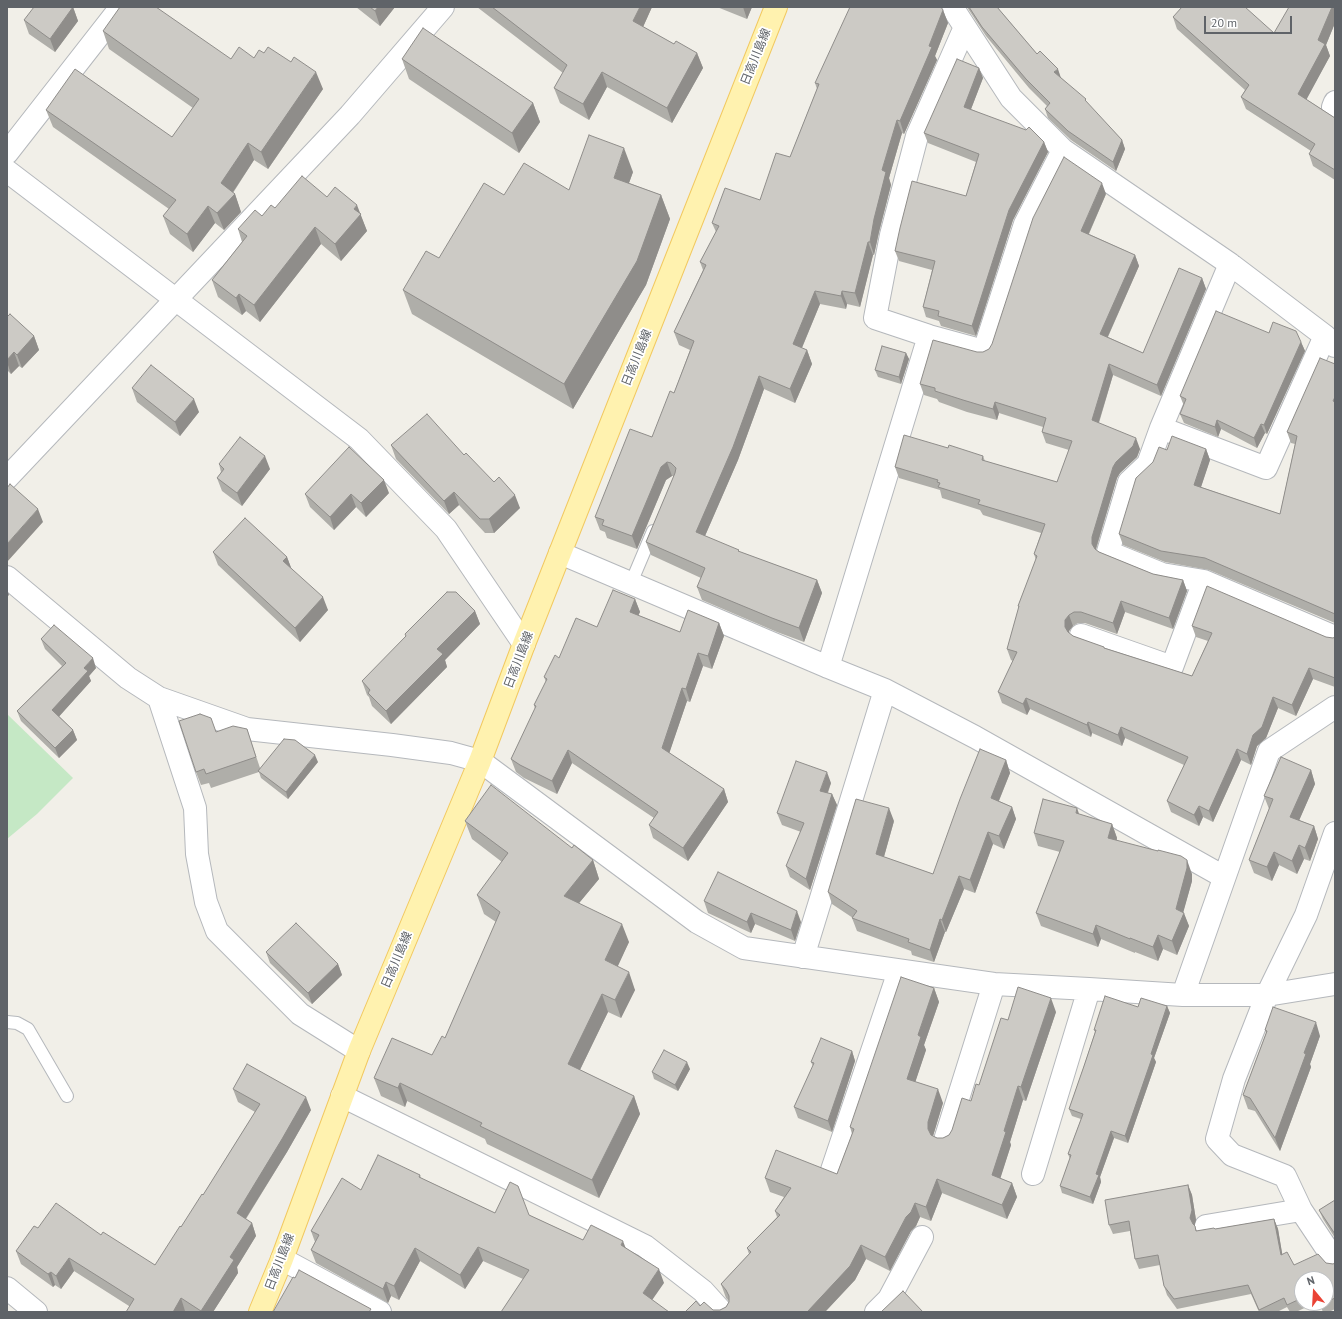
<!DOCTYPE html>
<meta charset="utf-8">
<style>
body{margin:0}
#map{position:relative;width:1342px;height:1319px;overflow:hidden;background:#f1efe8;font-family:"PT Sans",sans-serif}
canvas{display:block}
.frame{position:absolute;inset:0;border:8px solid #5f6368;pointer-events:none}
.north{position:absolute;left:1294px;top:1271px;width:40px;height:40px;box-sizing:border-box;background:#fff;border:1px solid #bfc1c3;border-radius:50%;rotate:342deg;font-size:11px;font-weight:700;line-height:16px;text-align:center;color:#5f6368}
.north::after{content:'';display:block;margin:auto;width:14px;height:18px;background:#ea4335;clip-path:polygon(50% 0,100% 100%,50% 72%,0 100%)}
.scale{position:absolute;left:1204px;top:16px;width:88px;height:18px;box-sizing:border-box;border:2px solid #5f6368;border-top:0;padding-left:5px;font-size:12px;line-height:14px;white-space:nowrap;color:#5f6368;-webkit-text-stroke:3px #fff;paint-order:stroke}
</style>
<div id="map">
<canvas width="1342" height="1319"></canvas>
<div class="frame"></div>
<div class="north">N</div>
<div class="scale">20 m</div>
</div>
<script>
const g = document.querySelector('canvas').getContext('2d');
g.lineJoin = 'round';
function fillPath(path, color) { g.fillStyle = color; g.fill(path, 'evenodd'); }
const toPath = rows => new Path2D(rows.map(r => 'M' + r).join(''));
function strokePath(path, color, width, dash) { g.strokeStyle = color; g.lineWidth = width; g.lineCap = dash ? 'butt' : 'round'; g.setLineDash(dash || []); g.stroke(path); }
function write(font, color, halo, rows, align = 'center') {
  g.font = font + ' "PT Sans","Noto Sans JP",sans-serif'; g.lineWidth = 3.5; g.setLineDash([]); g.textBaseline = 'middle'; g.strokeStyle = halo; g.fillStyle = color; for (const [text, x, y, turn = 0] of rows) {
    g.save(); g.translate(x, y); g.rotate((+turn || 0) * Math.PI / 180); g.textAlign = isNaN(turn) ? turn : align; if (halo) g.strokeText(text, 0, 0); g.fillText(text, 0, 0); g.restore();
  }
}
fillPath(toPath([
 [7,714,73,778,37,814,7,839]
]), '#c5e8c5');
const lane = toPath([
 [631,583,653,531],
 [7,1022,17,1023,28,1029,67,1096]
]);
const street = toPath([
 [952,7,1011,98,1063,150,1230,264,1325,336,1335,346],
 [965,27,917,136,891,235,875,318,929,336,984,351,1025,224,1063,150],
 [1335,102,1333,107,1335,108],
 [7,153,121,7],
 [7,171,359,439,446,529,524,644],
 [1230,264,1161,428,1148,464,1129,482,1108,552,1162,574,1204,581,1335,637],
 [1161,428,1266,468,1325,336],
 [7,478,350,115,443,7],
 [560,553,828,667,885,690,975,737,1224,877],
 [7,577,128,678,159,698,247,729,392,745,451,753,480,761,697,922,744,948,994,984,1089,989,1183,995,1267,995,1335,984],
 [1081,635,1172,667,1204,581],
 [828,667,929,336],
 [159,698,195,808,197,854,206,902,217,931,300,1014,359,1051],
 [1335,833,1306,915,1267,995,1234,1079,1217,1139,1232,1155,1285,1176,1301,1210,1335,1261],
 [803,957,885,690],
 [1183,995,1269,751,1335,707],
 [342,1096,645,1246,703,1291,722,1312],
 [945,1140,994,984],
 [832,1170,899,971],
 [1033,1174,1089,989],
 [1206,1226,1301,1210],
 [282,1259,380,1312],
 [7,1288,36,1312],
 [876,1312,889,1299,922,1237]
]);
const primary = toPath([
 [260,1312,282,1259,359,1051,480,761,524,644,776,7]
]);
strokePath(lane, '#b5b8bc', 14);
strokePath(street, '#b5b8bc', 24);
strokePath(primary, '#f2c960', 24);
strokePath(lane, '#fff', 12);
strokePath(street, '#fff', 22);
strokePath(primary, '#fff2af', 22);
fillPath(toPath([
 [73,7,78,21,55,52,29,34,24,20],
 [356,7,395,7,380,26],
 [477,7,652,7,643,27,674,44,697,53,703,68,672,123,607,87,589,120,560,103,554,88,563,73],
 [717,7,752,7,747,19],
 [967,7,997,7,1037,54,1088,104,1122,140,1125,149,1116,171,1071,140,1048,118,1045,109,1047,106,1029,88,986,36],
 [1335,7,1335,23,1326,45,1330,56,1306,99,1335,118,1335,180,1313,166,1309,154,1311,151,1246,109,1241,97,1245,90,1177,29,1173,17,1274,33],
 [943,10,948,23,935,56,937,60,904,134,902,133,889,178,891,185,879,232,874,255,873,255,860,307,847,304,846,309,820,304,802,348,807,350,812,364,795,403,764,389,738,460,705,536,740,552,817,580,822,593,804,642,777,632,702,600,697,587,701,578,651,555,646,542,674,476,672,476,666,480,637,549,607,538,605,532,600,530,595,517,652,437,674,393,690,350,679,345,674,332,703,270,700,262,716,232,712,223,760,200,790,157,817,89,815,83],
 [103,31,231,59,254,58,323,89,268,169,254,160,233,193,235,194,241,212,224,230,215,223,193,252,170,234,163,216,169,209,53,127,46,110,172,137,193,108,109,49],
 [402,59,533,103,540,122,519,153,409,79],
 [979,68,983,78,971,109,1044,142,1048,152,1013,220,976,336,941,326,939,321,926,317,923,307,932,270,899,261,895,251,966,196,976,162,928,143,924,133],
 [633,172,629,183,661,195,670,219,646,285,573,409,412,314,403,290,439,258,504,195,569,190],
 [1106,194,1089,234,1135,255,1139,266,1108,337,1143,353,1202,278,1206,289,1161,396,1113,375,1099,423,1140,449,1137,457,1120,473,1117,478,1096,550,1099,552,1153,574,1183,580,1187,591,1173,629,1125,612,1117,634,1085,623,1078,623,1073,626,1069,631,1069,633,1073,636,1105,648,1192,676,1208,641,1196,637,1192,626,1333,638,1335,637,1335,687,1313,679,1296,716,1278,708,1266,738,1257,746,1251,765,1241,760,1213,822,1203,817,1199,826,1171,812,1167,801,1184,765,1125,738,1122,746,1092,733,1091,737,1030,709,1027,715,1002,703,998,692,1013,661,1011,660,1007,649,1019,608,1018,606,1036,560,1034,554,1041,533,983,515,980,510,942,498,940,490,899,478,895,467,948,448,983,456,985,461,1057,482,1069,450,1046,443,1042,432,1043,427,999,413,997,420,967,412,939,402,937,399,924,395,920,384,977,352,983,352,989,349],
 [327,197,360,214,367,231,341,261,321,244,260,322,246,311,242,315,218,297,212,280,242,242,238,229,262,216],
 [7,317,34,336,39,350,22,368,19,366,11,374,7,370],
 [1269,333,1301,342,1305,351,1267,434,1265,433,1257,448,1221,429,1218,437,1184,423,1180,414,1184,406,1180,396],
 [906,353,909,359,901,384,878,377,875,370],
 [1335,364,1335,623,1209,570,1165,562,1123,545,1119,534,1167,450,1206,449,1210,460,1201,487,1280,514,1295,444,1291,443,1287,432],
 [132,388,199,412,180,436,137,402],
 [391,445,464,455,520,508,494,533,485,533,459,505,449,514,396,459],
 [219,464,270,469,242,506,222,491,217,478,221,472],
 [389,493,366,517,356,507,334,530,310,507,305,494],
 [213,552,287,557,291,568,328,610,300,642,218,565],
 [635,599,640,612,638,615,680,632,719,623,724,636,712,669,703,666,690,702,687,701,669,753,724,789,728,802,688,861,653,838,649,825,654,818,572,763,557,794,524,778,516,772,511,759,535,709,534,705,546,682,544,677,559,658,597,627],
 [475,611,480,624,445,660,447,667,391,724,372,706,369,697,367,695,362,681,406,637,405,634],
 [41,639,96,668,89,676,91,681,59,716,73,730,77,740,59,758,21,721,17,711,62,666,45,649],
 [247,729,260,768,318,762,288,799,261,778,259,772,211,788,209,783,201,785,196,772,216,732],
 [1006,760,1010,773,999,801,1012,807,1016,819,1004,849,993,844,975,893,964,889,946,932,945,932,934,962,912,955,911,951,857,931,852,918,853,918,832,904,828,892,894,821,884,857,933,874],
 [1311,770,1315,784,1299,820,1314,826,1318,839,1310,861,1304,859,1297,874,1279,865,1272,881,1254,873,1249,860,1269,809,1264,796],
 [831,783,828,793,832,794,837,805,810,890,790,877,786,866,801,832,782,825,777,813],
 [1079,815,1112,824,1117,838,1117,840,1192,874,1192,881,1183,912,1189,926,1177,955,1163,949,1158,961,1135,952,1135,953,1101,939,1098,947,1041,926,1036,913,1060,852,1038,846,1034,833],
 [465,821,572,848,593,860,599,879,579,903,629,942,617,966,635,990,621,1018,608,1012,580,1070,634,1096,640,1114,599,1198,487,1144,485,1139,407,1101,405,1107,381,1096,374,1078,432,1055,445,1038,496,922,484,914,477,895,502,862,472,839],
 [704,901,801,922,795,941,755,924,751,933,708,913],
 [266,952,338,964,342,975,312,1004,270,963],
 [934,988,939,1002,924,1045,926,1050,915,1082,943,1103,933,1136,937,1138,943,1138,949,1135,971,1101,979,1085,1008,1020,1056,1012,1026,1101,1023,1100,1010,1142,1011,1145,1000,1178,1012,1183,1017,1197,1007,1219,942,1193,931,1221,920,1217,916,1226,911,1231,890,1271,866,1259,855,1280,825,1312,685,1312,700,1306,713,1310,720,1310,726,1307,729,1302,729,1301,726,1298,721,1284,749,1254,747,1248,777,1217,775,1211,784,1197,770,1192,765,1178,837,1174,852,1134,850,1127],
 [1167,1006,1170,1013,1154,1058,1156,1062,1128,1143,1114,1138,1100,1177,1101,1182,1093,1204,1062,1193,1060,1186,1070,1159,1068,1154,1081,1119,1072,1116,1069,1109,1084,1066,1095,1032,1094,1030,1138,1007],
 [1265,1030,1320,1036,1310,1064,1311,1067,1280,1151,1255,1111,1248,1109,1243,1095,1266,1033],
 [852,1051,855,1061,832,1132,798,1118,794,1107,813,1066,811,1062],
 [690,1069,678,1091,654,1079,652,1072],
 [233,1089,311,1110,287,1152,246,1219,252,1223,256,1236,237,1267,238,1273,213,1312,186,1312,185,1311,129,1306,74,1271,61,1289,55,1285,53,1287,21,1264,16,1251,38,1228,101,1235,155,1265,203,1195,255,1112,238,1102],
 [420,1175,421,1178,495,1213,529,1215,583,1240,626,1248,664,1283,523,1279,483,1261,465,1289,420,1261,399,1300,391,1296,388,1303,316,1263,311,1250,315,1242,311,1231],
 [1188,1185,1192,1195,1196,1220,1194,1226,1197,1231,1215,1229,1274,1219,1278,1229,1282,1254,1294,1265,1326,1263,1333,1264,1335,1263,1335,1309,1329,1312,1323,1312,1319,1303,1326,1303,1326,1279,1302,1279,1302,1303,1315,1303,1296,1312,1290,1312,1287,1307,1277,1312,1259,1312,1251,1294,1177,1309,1167,1295,1164,1286,1160,1265,1139,1269,1135,1259,1130,1231,1113,1234,1109,1225],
 [1335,1200,1335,1238,1323,1219,1319,1210]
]), '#afaea9');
fillPath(toPath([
 [73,7,78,21,55,52,50,39],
 [378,7,395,7,380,26,375,11],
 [640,7,652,7,639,36,633,21],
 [743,7,752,7,747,19],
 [1332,7,1335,7,1335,23,1326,45,1330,56,1303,106,1298,94,1318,40],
 [943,10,948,23,935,56,937,60,904,134,900,121],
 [697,53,703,68,672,123,667,108],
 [979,68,983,78,968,117,964,107],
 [1058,69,1061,78,1054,72],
 [316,72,323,89,268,169,261,152],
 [602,72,607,87,589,120,583,104],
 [533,103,540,122,519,153,512,133],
 [897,120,902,133,889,178,891,185,879,232,874,255,870,242,882,170],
 [1122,140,1125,149,1116,171,1113,162],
 [1044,142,1048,152,1013,220,976,336,972,326,1009,210],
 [248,143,254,160,227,201,221,183],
 [624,148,633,172,622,202,614,178],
 [1102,183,1106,194,1085,242,1081,231],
 [235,194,241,212,224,230,217,213],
 [661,195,670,219,646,285,573,409,564,384],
 [357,205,367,231,341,261,335,244,354,209],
 [208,206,215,223,193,252,187,234],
 [315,227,321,244,260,322,254,305],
 [868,242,873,255,860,307,855,293],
 [1135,255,1139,266,1104,345,1100,334],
 [1202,278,1206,289,1161,396,1157,385],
 [815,291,820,304,798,357,793,344],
 [842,291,847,304,846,309,841,296],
 [239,294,246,311,242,315,236,298],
 [34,336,39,350,22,368,17,355],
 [1301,342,1305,351,1267,434,1264,425],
 [807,350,812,364,795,403,790,389],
 [14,352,19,366,11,374,7,362,7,360],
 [906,353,909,359,901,384,899,377],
 [1109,364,1113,375,1096,431,1092,420],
 [759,376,764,389,738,460,701,545,696,532],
 [194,399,199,412,180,436,175,422],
 [995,402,999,413,997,420,993,409],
 [1217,420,1221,429,1218,437,1215,427],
 [1261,424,1265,433,1257,448,1254,438],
 [1136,438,1140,449,1137,457,1120,473,1117,478,1096,548,1096,555,1092,544,1092,537,1113,467,1116,462],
 [1206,449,1210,460,1198,496,1194,485],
 [265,456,270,469,242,506,237,493],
 [667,462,672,476,666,480,637,549,632,536,661,467],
 [384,480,389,493,366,517,361,503],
 [454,492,459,505,449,514,444,501],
 [351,494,356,507,334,530,330,517],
 [515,495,520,508,494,533,489,519],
 [38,509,43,522,7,562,7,544],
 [287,557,292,570,283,561],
 [817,580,822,593,804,642,799,628],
 [1183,580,1187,591,1173,629,1169,618],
 [7,589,9,595,7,597],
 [323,597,328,610,300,642,295,628],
 [635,599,640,612,634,625,630,612],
 [1121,601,1125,612,1117,634,1113,623],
 [475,611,480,624,445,660,447,667,391,724,386,711,437,649],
 [1069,615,1073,626,1069,631,1069,638,1065,627,1065,620],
 [719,623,724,636,712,669,708,656],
 [698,653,703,666,690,702,686,689],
 [93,658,96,668,89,676,91,681,56,720,52,710,84,668],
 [1309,668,1313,679,1296,716,1292,705],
 [682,688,687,701,667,760,662,748],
 [1273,697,1278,708,1266,738,1257,746,1251,765,1247,754,1253,735],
 [1026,698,1030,709,1027,715,1023,704],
 [1088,722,1092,733,1091,737,1087,725],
 [1121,727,1125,738,1122,746,1118,735],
 [73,730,77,740,59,758,55,748],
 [1237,749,1241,760,1213,822,1209,811],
 [568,750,572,763,557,794,552,781],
 [315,755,318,762,288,799,286,792],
 [1006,760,1010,773,995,810,991,798],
 [1311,770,1315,784,1295,830,1290,817],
 [827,772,831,783,824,802,820,791],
 [724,789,728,802,688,861,683,848],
 [832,794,837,805,810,890,806,879],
 [1199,806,1203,817,1199,826,1194,815],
 [1012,807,1016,819,1004,849,999,836],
 [889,808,894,821,881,867,876,854],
 [1077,808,1082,822,1076,813],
 [1112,824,1117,838,1113,851,1108,838],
 [1314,826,1318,839,1310,861,1305,848],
 [988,832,993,844,975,893,970,880],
 [1299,845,1304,859,1297,874,1292,861],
 [1274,852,1279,865,1272,881,1267,867],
 [593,860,599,879,570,914,564,896],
 [1187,860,1192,874,1192,881,1182,917,1184,913,1189,926,1177,955,1172,941,1176,909],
 [959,876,964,889,946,932,942,920],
 [797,911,801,922,795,941,791,930],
 [751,913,755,924,751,933,747,922],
 [940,919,945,932,934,962,930,950],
 [622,924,629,942,612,979,605,960],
 [1096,925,1101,939,1098,947,1093,934],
 [1158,935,1163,949,1158,961,1153,947],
 [338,964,342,975,312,1004,308,993],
 [629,972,635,990,621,1018,615,1000],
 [934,988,939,1002,924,1045,926,1050,912,1092,907,1079,918,1035],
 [602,994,608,1012,574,1082,568,1064],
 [1051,998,1056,1012,1026,1101,1021,1087],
 [1167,1006,1170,1013,1154,1058,1156,1062,1128,1143,1125,1136,1151,1054],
 [1316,1022,1320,1036,1310,1064,1311,1067,1280,1151,1275,1138,1304,1053],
 [852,1051,855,1061,832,1132,828,1121],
 [687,1062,690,1069,678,1091,675,1085],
 [400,1083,407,1101,405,1107,398,1088],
 [1018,1086,1023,1100,1010,1142,1011,1145,997,1189,992,1175,1004,1131],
 [938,1089,943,1103,933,1136,933,1142,928,1129,928,1122],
 [634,1096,640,1114,599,1198,592,1180],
 [306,1097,311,1110,287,1152,241,1226,237,1213],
 [1111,1131,1114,1138,1100,1177,1101,1182,1093,1204,1090,1197,1096,1174],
 [937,1179,942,1193,931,1221,926,1207],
 [1012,1183,1017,1197,1007,1219,1002,1205],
 [1188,1185,1192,1195,1196,1220,1194,1228,1190,1218],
 [915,1203,920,1217,916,1226,911,1231,890,1271,885,1257,906,1217],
 [1274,1219,1278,1229,1284,1264,1281,1255],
 [252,1223,256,1236,237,1267,238,1273,213,1312,201,1312,201,1311,230,1257],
 [623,1241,628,1254,621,1245],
 [861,1245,866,1259,855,1280,825,1312,808,1312,808,1311],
 [478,1247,483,1261,465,1289,460,1275],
 [415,1248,420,1261,399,1300,394,1286],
 [69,1258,74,1271,61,1289,56,1276],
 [659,1269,664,1283,648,1306,643,1293],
 [51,1272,55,1285,53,1287,48,1274],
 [386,1282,391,1296,388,1303,383,1289],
 [181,1298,185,1311,185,1312,173,1312]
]), '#8f8d8a');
const building = toPath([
 [34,7,73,7,50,39,24,20,34,7],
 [120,7,156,7,231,59,239,47,254,58,259,50,264,53,268,47,291,62,294,57,316,72,261,152,248,143,221,183,235,194,217,213,208,206,187,234,163,216,176,200,46,110,75,69,172,137,199,99,103,31,120,7],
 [370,7,378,7,375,11,370,7],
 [492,7,640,7,633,21,674,44,676,41,697,53,667,108,602,72,583,104,554,88,567,65,492,7],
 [850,7,941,7,943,10,929,46,932,47,900,121,897,120,882,170,886,172,874,219,870,242,868,242,855,293,842,291,841,296,815,291,793,344,807,350,790,389,759,376,733,447,696,532,739,550,738,551,817,580,799,628,772,618,697,587,705,568,646,542,675,473,676,468,671,463,667,462,661,467,632,536,602,525,604,520,595,517,630,429,652,437,670,391,674,393,694,341,674,332,706,265,700,262,719,226,712,223,725,188,760,200,776,153,790,157,819,84,815,83,850,7],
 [969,7,997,7,1037,54,1040,51,1058,69,1054,72,1086,99,1085,100,1122,140,1113,162,1068,131,1045,109,1050,103,1026,79,982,27,969,7],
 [1182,7,1245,7,1274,33,1289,7,1332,7,1318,40,1325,44,1298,94,1335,118,1335,170,1309,154,1315,144,1241,97,1249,85,1173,17,1182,7],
 [423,28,533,103,512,133,402,59,423,28],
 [957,59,979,68,964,107,1026,130,1029,127,1044,142,1009,210,972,326,938,316,939,311,923,307,935,261,895,251,900,228,912,181,966,196,979,154,924,133,957,59],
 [589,135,624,148,614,178,661,195,637,261,564,384,403,290,426,251,439,258,484,183,504,195,524,163,569,190,589,135],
 [1064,157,1102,183,1081,231,1135,255,1100,334,1143,353,1179,268,1202,278,1157,385,1109,364,1092,420,1136,438,1133,446,1116,462,1113,467,1092,537,1092,544,1095,549,1099,552,1153,574,1183,580,1169,618,1121,601,1113,623,1081,612,1074,612,1069,615,1065,620,1065,627,1068,632,1073,636,1104,647,1104,648,1192,676,1212,633,1192,626,1207,586,1326,637,1333,638,1335,637,1335,678,1309,668,1292,705,1273,697,1262,727,1253,735,1247,754,1237,749,1209,811,1199,806,1194,815,1167,801,1188,757,1121,727,1118,735,1088,722,1087,725,1026,698,1023,704,998,692,1017,652,1007,649,1019,606,1018,606,1037,556,1034,554,1045,524,978,504,980,500,938,487,940,483,937,482,938,480,895,467,904,435,948,448,949,445,983,456,982,460,1057,482,1072,441,1042,432,1046,418,995,402,993,409,963,400,935,391,935,388,920,384,933,340,977,352,983,352,989,349,992,344,1033,218,1064,157],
 [302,176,327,197,335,187,357,205,354,209,361,214,335,244,315,227,254,305,239,294,236,298,212,280,247,236,238,229,255,210,262,216,271,205,275,208,302,176],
 [1216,311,1269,333,1273,322,1296,331,1301,342,1264,425,1261,424,1254,438,1217,420,1215,427,1180,414,1186,399,1180,396,1216,311],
 [10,314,34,336,17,355,14,352,7,360,7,317,10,314],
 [882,346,906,353,899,377,875,370,882,346],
 [1320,358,1335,364,1335,397,1333,401,1335,402,1335,614,1205,558,1161,551,1119,534,1136,478,1153,462,1159,447,1167,450,1172,436,1206,449,1194,485,1280,514,1297,436,1287,432,1320,358],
 [151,365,194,399,175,422,132,388,151,365],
 [427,414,464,455,466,453,494,482,499,477,515,495,489,519,480,519,454,492,444,501,391,445,427,414],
 [240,437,265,456,237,493,217,478,224,469,219,464,240,437],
 [349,447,384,480,361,503,351,494,330,517,305,494,349,447],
 [10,484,38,509,7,544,7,488,10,484],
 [245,518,287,557,283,561,323,597,295,628,213,552,245,518],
 [613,590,635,599,630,612,680,632,688,610,719,623,708,656,698,653,686,689,682,688,662,748,724,789,683,848,649,825,658,812,568,750,552,781,520,765,511,759,536,706,534,705,547,679,544,677,555,655,559,658,576,618,597,627,613,590],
 [447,592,456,592,475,611,437,649,443,654,386,711,368,693,370,690,362,681,406,636,405,634,447,592],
 [54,625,93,658,84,668,88,671,52,710,73,730,55,748,17,711,66,663,41,639,54,625],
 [200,714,211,718,216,732,233,726,247,729,256,757,206,774,204,769,196,772,179,721,200,714],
 [284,739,295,740,315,755,286,792,258,771,284,739],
 [980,749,1006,760,991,798,1012,807,999,836,988,832,970,880,959,876,942,920,940,919,930,950,908,942,909,939,852,918,857,911,828,892,856,799,889,808,876,854,933,874,960,799,980,749],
 [1281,757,1311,770,1290,817,1314,826,1305,848,1299,845,1292,861,1274,852,1267,867,1249,860,1273,799,1264,796,1281,757],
 [796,761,827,772,820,791,832,794,806,879,786,866,804,823,777,813,796,761],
 [491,785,572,848,574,845,593,860,564,896,622,924,605,960,629,972,615,1000,602,994,568,1064,634,1096,592,1180,480,1126,482,1123,400,1083,398,1088,374,1078,392,1038,432,1055,442,1036,445,1038,500,912,477,895,508,853,465,821,491,785],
 [1043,799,1077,808,1076,813,1112,824,1108,838,1158,851,1158,850,1181,856,1187,860,1187,868,1176,909,1184,913,1172,941,1158,935,1153,947,1130,938,1130,939,1096,925,1093,934,1036,913,1064,841,1034,833,1043,799],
 [718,872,797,911,791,930,751,913,747,922,704,901,718,872],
 [296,923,338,964,308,993,266,952,296,923],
 [901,977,934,988,918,1035,921,1037,907,1079,938,1089,928,1122,928,1129,931,1135,937,1138,943,1138,949,1135,952,1130,962,1098,971,1101,976,1084,979,1085,1001,1018,1008,1020,1018,987,1051,998,1021,1087,1018,1086,1004,1131,1006,1132,992,1175,1012,1183,1002,1205,937,1179,926,1207,915,1203,911,1212,906,1217,885,1257,861,1245,850,1266,808,1311,809,1312,685,1312,696,1301,700,1306,704,1302,713,1310,720,1310,726,1307,729,1302,729,1296,726,1290,721,1284,751,1252,747,1248,780,1215,775,1211,791,1188,765,1178,776,1150,837,1174,854,1129,850,1127,901,977],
 [1105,996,1138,1007,1141,998,1167,1006,1151,1054,1153,1055,1125,1136,1111,1131,1096,1174,1099,1175,1090,1197,1060,1186,1071,1155,1068,1154,1083,1114,1069,1109,1084,1066,1096,1030,1094,1030,1105,996],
 [1273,1007,1316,1022,1304,1053,1306,1054,1275,1138,1250,1098,1243,1095,1267,1031,1265,1030,1273,1007],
 [821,1038,852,1051,828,1121,794,1107,814,1063,811,1062,821,1038],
 [664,1050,687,1062,675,1085,652,1072,664,1050],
 [247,1064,306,1097,282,1139,237,1213,252,1223,230,1257,234,1260,201,1311,181,1298,173,1312,126,1312,134,1299,69,1258,56,1276,51,1272,48,1274,16,1251,34,1226,38,1228,56,1203,101,1235,103,1232,155,1265,180,1226,181,1227,202,1194,203,1195,260,1104,233,1089,247,1064],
 [378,1155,420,1175,419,1177,495,1213,510,1182,518,1186,529,1215,583,1240,591,1225,623,1241,621,1245,659,1269,643,1293,669,1312,501,1312,529,1270,478,1247,460,1275,415,1248,394,1286,386,1282,383,1289,311,1250,319,1235,311,1231,342,1178,361,1190,378,1155],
 [1188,1185,1192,1210,1190,1218,1193,1224,1195,1226,1196,1231,1214,1228,1215,1229,1274,1219,1281,1255,1287,1252,1294,1265,1318,1254,1326,1263,1333,1264,1335,1263,1335,1298,1326,1302,1326,1279,1302,1279,1302,1298,1287,1305,1284,1298,1259,1310,1248,1285,1174,1299,1164,1286,1158,1255,1135,1259,1129,1221,1109,1225,1105,1200,1188,1185],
 [1335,1200,1335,1234,1319,1210,1335,1200],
 [299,1270,371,1309,369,1312,273,1312,293,1277,295,1278,299,1270],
 [903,1291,923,1312,881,1312,903,1291],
 [1320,1303,1325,1303,1321,1305,1320,1303]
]);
fillPath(building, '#cccac5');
strokePath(building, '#8f8d8a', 1);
write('12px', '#5f6368', '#fff', [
 ["日高川島線",756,57,-68],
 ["日高川島線",637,358,-68],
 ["日高川島線",519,660,-69],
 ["日高川島線",397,960,-67],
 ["日高川島線",280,1262,-69]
]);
</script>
